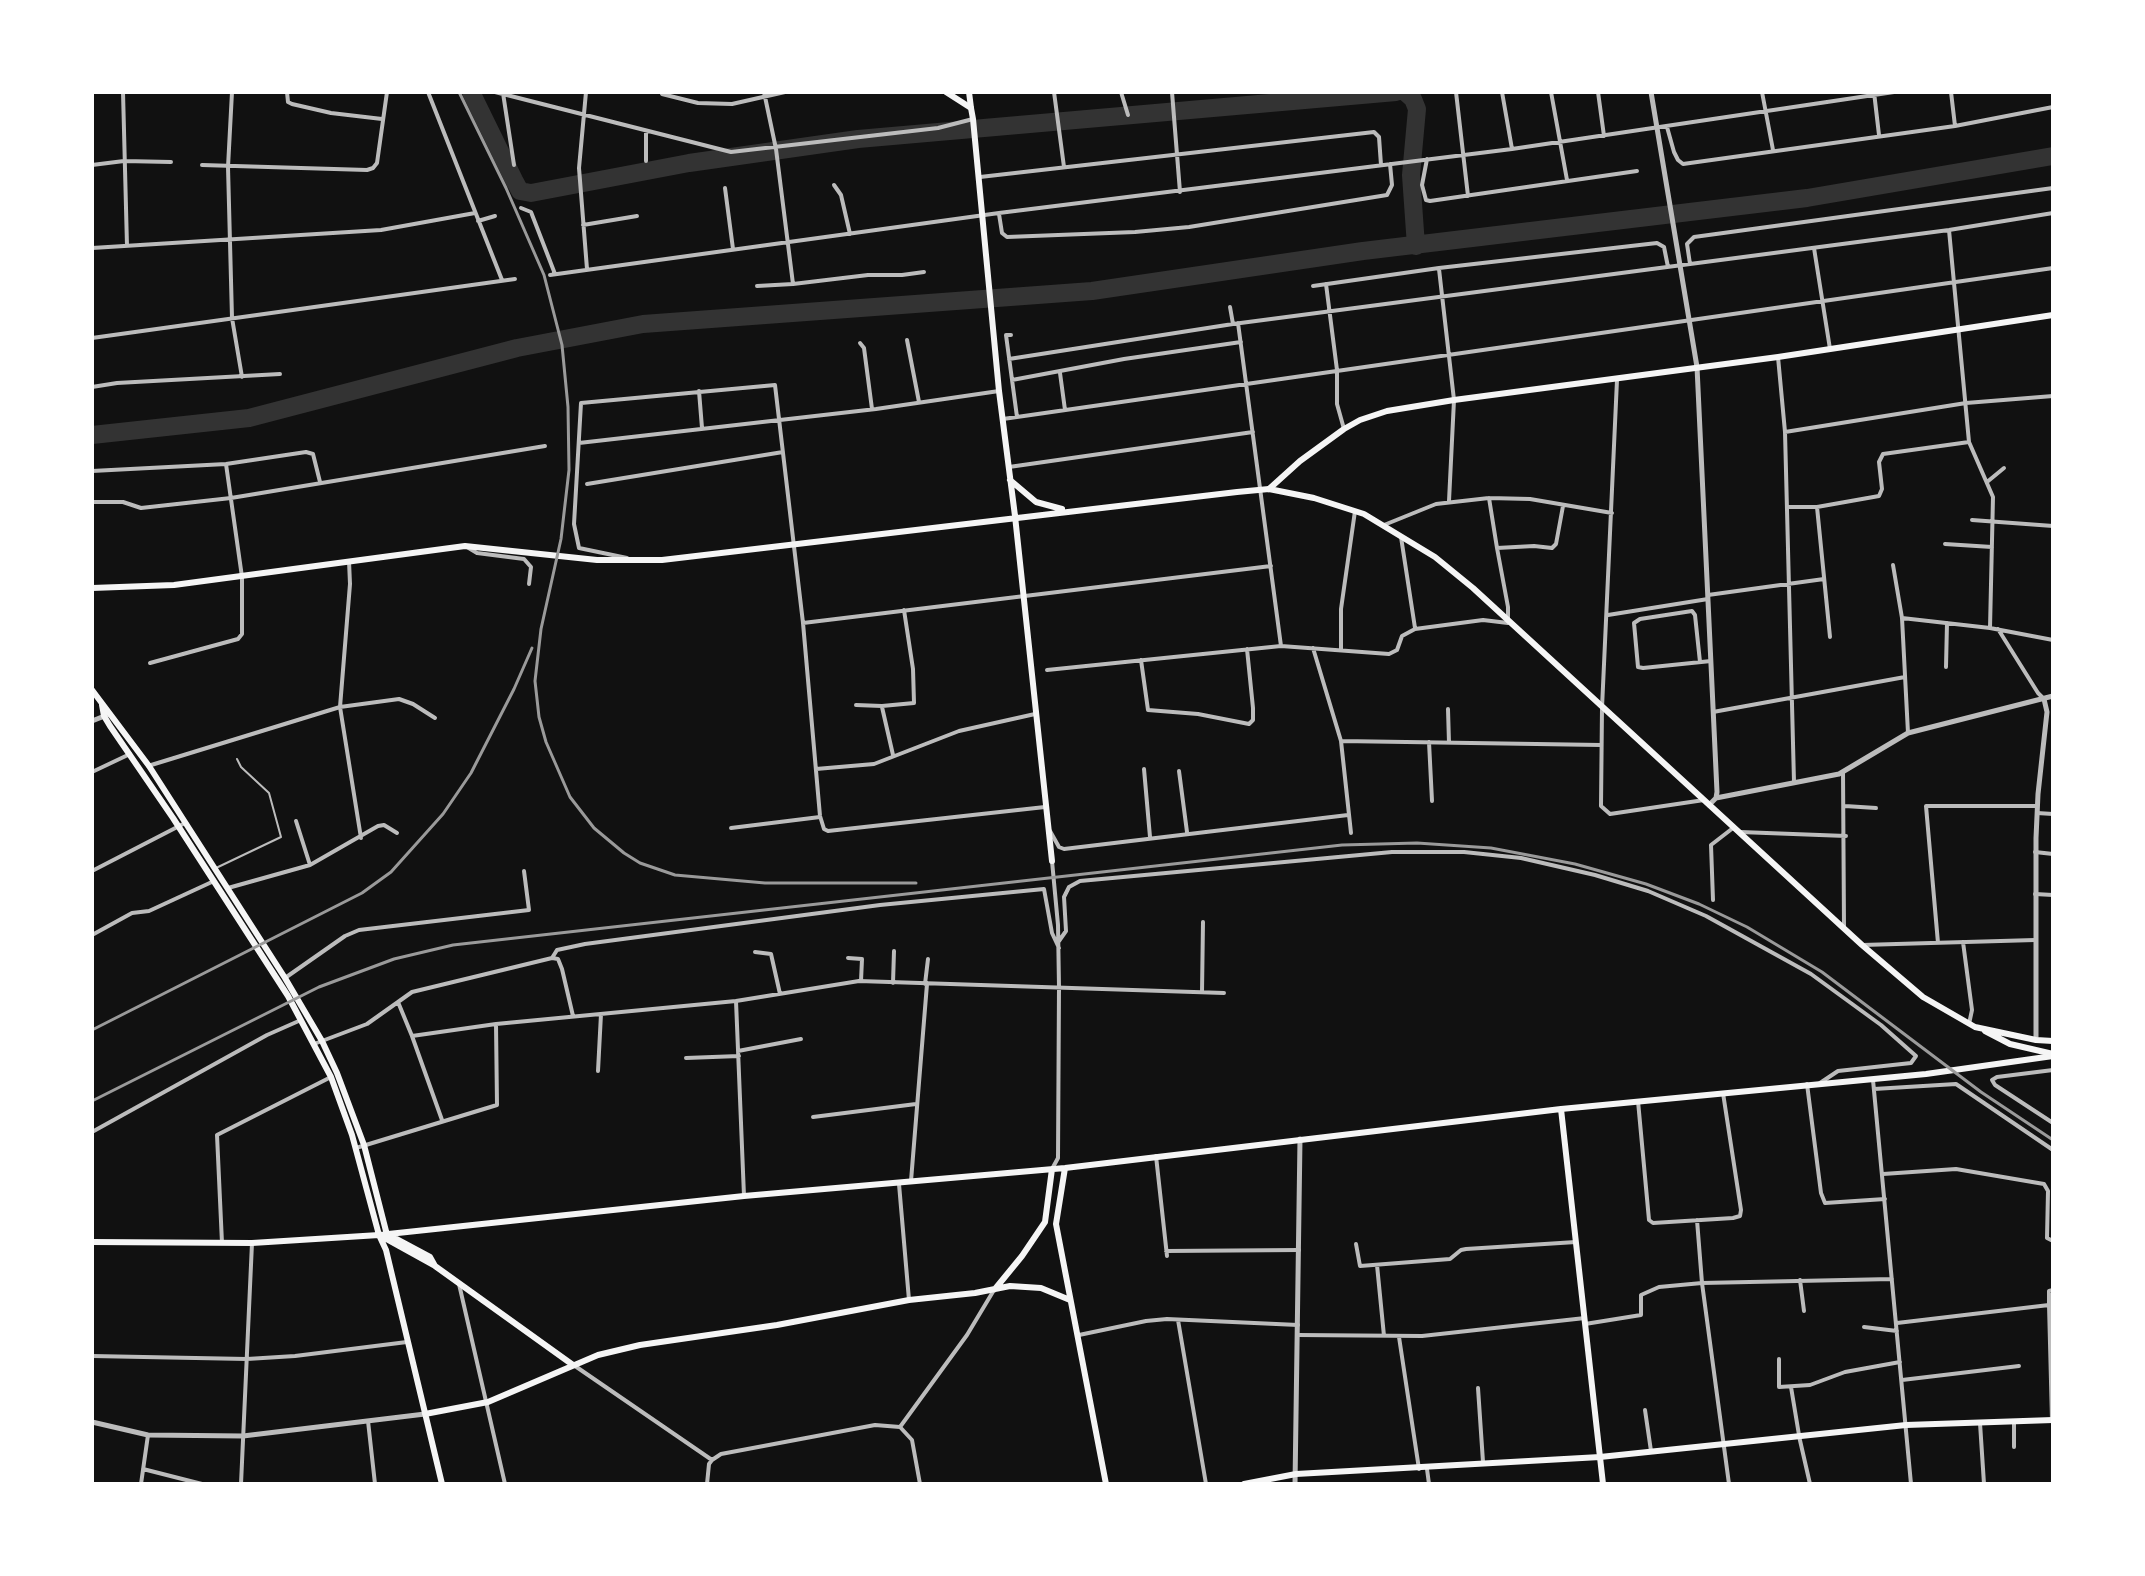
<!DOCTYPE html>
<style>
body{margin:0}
#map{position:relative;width:2145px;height:1576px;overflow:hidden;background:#111;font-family:"Asap Condensed",sans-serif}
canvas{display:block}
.frame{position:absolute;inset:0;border:94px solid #fff;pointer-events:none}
</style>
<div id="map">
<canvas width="2145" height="1576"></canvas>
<div class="frame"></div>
</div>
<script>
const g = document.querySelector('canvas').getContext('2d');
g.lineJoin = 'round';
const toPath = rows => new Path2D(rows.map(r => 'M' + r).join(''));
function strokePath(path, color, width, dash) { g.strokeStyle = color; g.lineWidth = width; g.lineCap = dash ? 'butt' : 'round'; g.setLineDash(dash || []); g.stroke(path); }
strokePath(toPath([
 [471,92,514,180,520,191,531,193,689,163,858,139,1396,92],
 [1405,92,1413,99,1417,109,1411,175,1416,246],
 [92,435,249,418,517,348,643,324,1092,291,1363,251,1807,198,2053,156]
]), '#333', 18);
strokePath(toPath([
 [216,868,281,837,269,793,241,767,237,759]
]), '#bcbcbc', 2);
strokePath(toPath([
 [123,92,127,246],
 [232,92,228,167,232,318,242,377],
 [287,92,288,102,292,104,331,113,382,119],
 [428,92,502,280],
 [495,92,731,152,938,128,973,119],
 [586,92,579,168,587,269],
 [1054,92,1064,167],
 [1121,92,1128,115],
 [1172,92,1180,192],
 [1456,92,1468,196],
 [1502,92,1512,149],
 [1551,92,1567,180],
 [1598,92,1604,136],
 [1762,92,1773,150],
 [1874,92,1879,135],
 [1951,92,1955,126],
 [503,93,514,165],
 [662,94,698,103,732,104,785,92],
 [1667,127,1674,152,1678,160,1683,164,1955,126,2053,107],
 [1427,159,1422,185,1426,200,1430,201,1637,171],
 [646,161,646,131],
 [92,165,124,161,171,162],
 [202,165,367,170,373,168,377,163,387,92],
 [980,177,1374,132,1379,137,1381,165],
 [834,185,841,195,850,234],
 [725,188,733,249],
 [521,208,531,212,555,274],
 [999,214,1002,233,1007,237,1135,232,1189,227,1387,195,1392,185,1390,164],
 [478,221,495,216],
 [583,225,637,216],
 [1949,230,1969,442,1993,497,1990,628],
 [92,248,381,230,475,213],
 [1814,248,1830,349],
 [1690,264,1687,244,1694,237,2053,188],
 [1439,269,1454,400,1449,501],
 [550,275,999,213,1512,149,1894,92],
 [793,284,868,275,902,275,924,272],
 [1326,284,1337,370,1337,404,1344,429],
 [757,286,793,284,776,149,764,92],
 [1313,286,1439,268,1657,243,1664,247,1668,267],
 [1230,307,1233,324],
 [1238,323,1281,646],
 [1011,335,1006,335,1017,417],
 [92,338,515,279],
 [907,340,919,402],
 [860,343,864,348,872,409],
 [1778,357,1785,432,1794,782],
 [1009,359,1233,324,1949,230,2053,213],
 [1060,373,1065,410],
 [1012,380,1124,359,1241,342],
 [1617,380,1602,708,1601,806,1610,814,1704,800],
 [92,387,117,383,280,374],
 [699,391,702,428],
 [1003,419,2053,268],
 [1785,432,1966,403,2053,396],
 [579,443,876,409,999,391],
 [1009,467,1253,432],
 [92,471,226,464,306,452,313,454,320,482],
 [1987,482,2004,468],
 [587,484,783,452],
 [1489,498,1497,548],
 [92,502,123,502,141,508,231,498,545,446],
 [1787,507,1817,507],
 [1972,520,2053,526],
 [1384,525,1436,504,1489,498,1530,499,1612,513],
 [1401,537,1415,628],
 [1945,544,1992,547],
 [467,547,477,553,524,559,531,567,529,584],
 [627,558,579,548,574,524,581,403,775,385,803,623,820,816,824,829,828,831,1045,807],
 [349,561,350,584,340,707,361,838],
 [1893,565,1902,618,1908,733],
 [1708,595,1824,579],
 [1608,615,1708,599],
 [1902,618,1990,628,2053,640],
 [803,623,1271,566],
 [1998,629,2038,693,2044,699],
 [1830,637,1817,507,1879,496,1882,489,1879,462,1883,454,1969,442],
 [1313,648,1341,741,1351,833],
 [1341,650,1341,609,1355,511],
 [1141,660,1148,710,1198,714,1249,724,1253,720,1253,708,1247,649],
 [1700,662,1695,615,1692,611,1640,619,1634,623,1638,667,1643,668,1711,661],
 [150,663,238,639,242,634,242,577,226,464],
 [1946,667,1947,623],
 [1047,670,1281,646,1389,654,1397,650,1402,636,1415,629,1483,620,1508,623,1508,607,1497,548,1534,546,1552,548,1556,544,1563,506],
 [856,705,882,706,914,703,913,669,904,610],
 [882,707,893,755],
 [1448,709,1449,743],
 [1713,712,1905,677],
 [1341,741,1601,745],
 [1429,742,1432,801],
 [148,766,340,707,399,699,413,704,435,718],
 [816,769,874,764,959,731,1035,714],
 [1144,769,1150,837],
 [1179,771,1187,832],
 [92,772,130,754],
 [1843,772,1844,928],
 [1845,806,1876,808],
 [2037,813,2053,814],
 [296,821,310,865],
 [731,828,820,817],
 [1050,831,1059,847,1064,849,1348,815],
 [1740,832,1846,836],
 [2035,852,2053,854],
 [92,871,185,823],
 [228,888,310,865,378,826,384,825,397,833],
 [2035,894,2053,895],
 [1713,900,1711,845,1733,828],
 [92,935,132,913,149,911,214,881],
 [1059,941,1066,931,1064,897,1069,887,1080,881,1392,852,1464,852,1521,858,1595,875,1648,891,1706,916,1811,974,1881,1025,1916,1056,1911,1063,1838,1071,1820,1083],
 [1963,942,1972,1010,1969,1024],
 [1938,943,1926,806,2037,806],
 [1862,945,2035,940],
 [755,952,771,954,780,994],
 [552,958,558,959,562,969,573,1016],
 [848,958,862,959,861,981],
 [285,978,345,936,359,930,529,910,524,871],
 [893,983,894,951],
 [925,984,928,959],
 [1202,992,1203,922],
 [736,1001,859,981,1224,993],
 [398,1002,412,992,552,958,557,950,585,944,880,905,1044,889,1052,933,1059,948],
 [412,1036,442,1120],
 [314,1044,367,1024,398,1002,412,1036,496,1024,736,1001,744,1196],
 [738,1051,801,1039],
 [686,1058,739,1056],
 [2053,1070,1997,1077,1992,1080,1995,1085,2053,1123],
 [598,1071,601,1014],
 [1873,1080,1911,1484],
 [1807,1084,1821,1193,1825,1203,1885,1199],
 [1874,1089,1956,1084,2053,1150],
 [1638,1101,1649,1220,1653,1223,1733,1218,1740,1216,1741,1210,1723,1093],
 [813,1117,916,1104],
 [92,1132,267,1035,301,1020],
 [356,1148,497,1105,496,1024],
 [1156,1156,1167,1256],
 [1052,1169,1058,1158,1059,987,1058,925,1052,861],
 [1883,1174,1956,1169,2044,1184,2048,1191,2047,1238,2053,1241],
 [911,1181,927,984],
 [899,1184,909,1300],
 [1697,1220,1702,1283,1729,1484],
 [222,1243,217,1135,331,1077],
 [1356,1244,1360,1266,1450,1259,1461,1250,1466,1249,1576,1242],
 [1166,1251,1299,1250],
 [1377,1265,1384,1336],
 [1800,1280,1804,1311],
 [459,1284,505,1484],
 [1178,1320,1206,1484],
 [1897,1323,2049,1305],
 [1585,1324,1641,1315,1641,1295,1659,1287,1702,1283,1892,1279],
 [1864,1327,1897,1331],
 [1079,1335,1146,1321,1167,1319,1298,1325],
 [1298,1335,1422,1336,1585,1318],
 [1399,1337,1419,1469],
 [92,1356,247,1359,295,1356,407,1342],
 [1779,1359,1779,1387,1810,1385,1845,1372,1900,1362],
 [575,1366,712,1460],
 [1902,1380,2019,1366],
 [1791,1387,1799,1435],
 [1478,1388,1483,1462],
 [1645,1410,1651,1451],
 [2052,1420,2049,1305,2049,1291,2053,1290],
 [368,1421,375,1484],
 [1980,1423,1984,1484],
 [900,1427,967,1335,994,1290],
 [900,1427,912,1440,920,1484],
 [1799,1436,1810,1484],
 [2014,1447,2014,1422],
 [712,1460,721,1454,875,1425,900,1427],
 [143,1469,202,1484],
 [1427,1469,1429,1484],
 [141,1484,148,1435],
 [241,1484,252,1243],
 [707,1484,709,1464,712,1460]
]), '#bcbcbc', 4);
strokePath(toPath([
 [1651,92,1697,367,1717,792,1716,798,1709,805],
 [92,721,107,715],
 [1716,798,1839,774,1908,733,2053,696],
 [2036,1040,2036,838,2038,794,2047,712,2044,699],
 [92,1422,148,1435,243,1436,425,1414],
 [1295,1484,1300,1139]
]), '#bcbcbc', 5);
strokePath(toPath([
 [969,92,971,108],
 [1269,489,1300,461,1344,429,1360,420,1387,411,1454,400,1778,357,2053,315],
 [1015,516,1052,861],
 [92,690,149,766,285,978,322,1041,337,1073,364,1145,387,1235],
 [102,705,104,716,110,726,173,818,288,996,331,1077,352,1135,379,1235,386,1250,442,1484],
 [1561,1109,1603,1484],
 [1065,1168,1056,1224,1106,1484],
 [387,1234,430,1257,435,1266,573,1365],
 [379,1235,435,1266],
 [92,1242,252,1243,379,1235,744,1196,1065,1168,1561,1109,1926,1074,2053,1056],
 [995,1289,1022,1256,1045,1222,1052,1169],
 [425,1414,488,1402,598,1355,640,1345,777,1325,909,1300,975,1293,1010,1286,1041,1288,1070,1300],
 [1244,1484,1296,1474,1600,1457,1906,1425,2053,1420]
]), '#f5f5f5', 6);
strokePath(toPath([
 [946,92,971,108,973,119,999,391,1015,516],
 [1010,480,1036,502,1062,509],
 [92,588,174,585,465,546,597,560,662,560,1237,492,1269,489,1314,498,1364,514,1435,557,1473,588,1862,945,1923,997,1975,1027,2036,1040,2053,1041],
 [1985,1031,2010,1044,2053,1054]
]), '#f5f5f5', 6);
strokePath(toPath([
 [459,92,506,188,544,275,562,345,568,407,569,470,561,539,541,629,535,681,539,717,546,742,570,797,594,828,624,853,640,863,675,875,765,883,916,883],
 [92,1030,362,893,391,872,443,814,471,773,514,689,532,648],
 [92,1101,319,987,394,959,453,945,1342,845,1417,843,1491,848,1575,864,1646,884,1699,904,1747,927,1822,972,1981,1092,2053,1140]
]), '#9a9a9a', 3);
</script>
